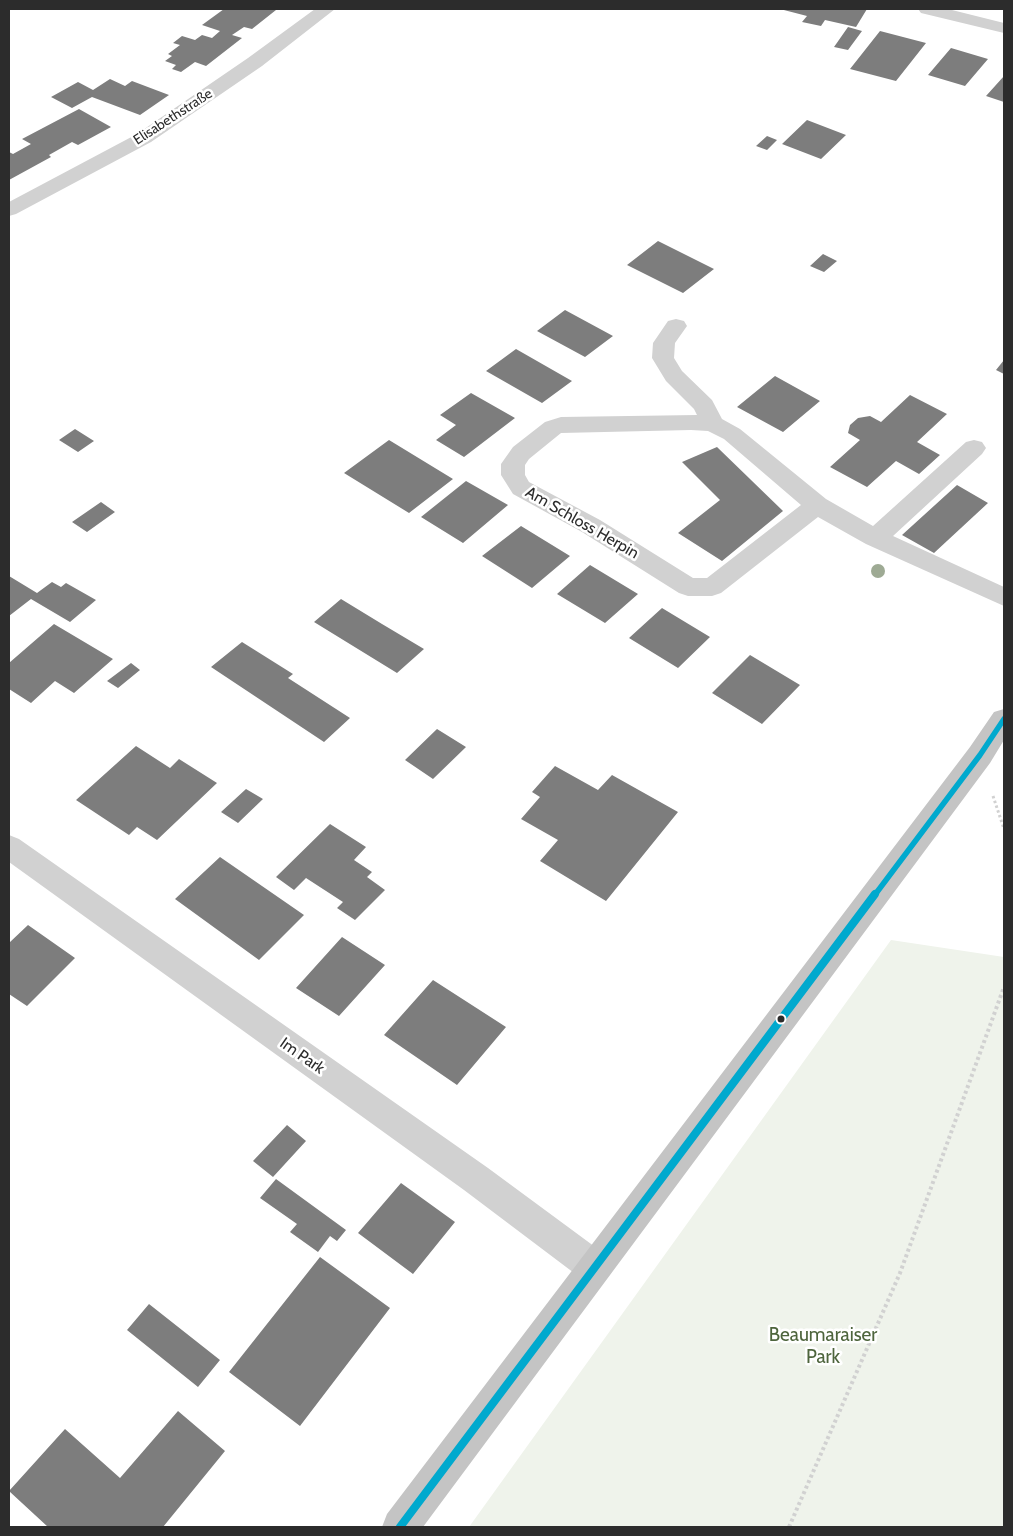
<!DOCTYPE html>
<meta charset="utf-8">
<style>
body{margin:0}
#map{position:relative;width:1013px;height:1536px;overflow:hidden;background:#fff;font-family:Cabin,sans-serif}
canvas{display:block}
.frame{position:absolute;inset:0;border:10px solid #2c2c2c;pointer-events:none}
</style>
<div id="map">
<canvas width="1013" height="1536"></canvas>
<div class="frame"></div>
</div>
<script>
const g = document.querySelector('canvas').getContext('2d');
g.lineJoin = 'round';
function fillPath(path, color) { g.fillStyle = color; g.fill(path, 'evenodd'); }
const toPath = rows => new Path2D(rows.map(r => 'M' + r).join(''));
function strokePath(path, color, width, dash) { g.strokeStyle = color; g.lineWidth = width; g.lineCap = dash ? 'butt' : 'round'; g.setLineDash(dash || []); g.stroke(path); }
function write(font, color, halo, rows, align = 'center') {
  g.font = font + ' Cabin,sans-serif'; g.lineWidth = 5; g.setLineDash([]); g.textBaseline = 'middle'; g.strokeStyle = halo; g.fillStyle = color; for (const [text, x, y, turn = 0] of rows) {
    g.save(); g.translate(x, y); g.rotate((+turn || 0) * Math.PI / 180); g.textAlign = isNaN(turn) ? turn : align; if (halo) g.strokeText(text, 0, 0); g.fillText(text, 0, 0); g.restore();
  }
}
fillPath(toPath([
 [891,940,1004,957,1004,1527,469,1527]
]), '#eff3eb');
fillPath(toPath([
 [224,9,276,10,252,29,244,27,232,35,242,38,206,66,195,62,181,72,172,69,176,65,165,61,172,56,168,54,180,45,173,43,182,36,195,40,202,35,212,38,220,31,202,25],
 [780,9,867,9,856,27,825,20,821,26,802,22,807,16],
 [848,27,862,31,848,50,834,47],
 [880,31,926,43,896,81,850,69],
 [951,48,988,59,965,86,928,75],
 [1004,76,1004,102,986,96],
 [110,79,125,86,132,81,169,95,140,115,92,97,72,108,51,97,78,82,93,90],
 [79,109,111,127,78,145,72,142,49,155,51,157,9,180,9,152,13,154,31,144,22,139],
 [807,120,846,135,821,159,782,144],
 [767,136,777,140,767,150,756,146],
 [658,241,714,269,683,293,627,265],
 [823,254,837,261,824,272,810,266],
 [565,310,613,336,585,357,537,331],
 [516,349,572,381,542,403,486,371],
 [1004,360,1004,374,996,370],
 [775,376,820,401,783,432,737,407],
 [471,393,515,418,464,457,436,440,456,425,440,415],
 [910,395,947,414,917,442,940,455,919,474,896,461,867,487,830,467,860,440,848,433,850,425,858,418,870,416,881,422],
 [75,429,94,441,78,452,59,440],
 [389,440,453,479,409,513,344,473],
 [717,447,783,511,722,561,678,533,720,500,682,462],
 [466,481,508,505,463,543,421,517],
 [957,485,988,503,934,553,902,535],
 [101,502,115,512,87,532,72,522],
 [521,526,570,556,532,588,482,556],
 [590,565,638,594,605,623,557,594],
 [9,576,37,593,52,582,61,587,66,583,96,600,70,622,31,599,9,616],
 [341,599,382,624,424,649,397,673,314,622],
 [662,608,710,637,678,668,629,638],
 [54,624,113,659,74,693,55,681,31,703,9,689,9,663],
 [242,642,293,674,288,678,350,718,324,742,211,667],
 [750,655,800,685,762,724,712,693],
 [131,663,140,670,118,688,107,681],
 [437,729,466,747,433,779,405,760],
 [136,746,170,768,179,759,217,783,157,840,137,827,129,835,76,800],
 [555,766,598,790,612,775,678,812,606,901,540,861,558,840,521,819,540,797,532,792],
 [246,789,263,799,238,823,221,812],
 [330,824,366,847,354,860,372,872,367,877,385,890,355,920,337,908,343,902,306,878,294,890,276,877],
 [220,857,304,915,259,960,175,899],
 [28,925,75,958,27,1006,9,994,9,943],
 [342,937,385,965,339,1016,296,988],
 [433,980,506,1027,457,1085,384,1035],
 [287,1125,306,1141,273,1177,253,1161],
 [276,1179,346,1230,337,1241,330,1236,318,1252,290,1232,297,1224,260,1198],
 [401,1183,455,1222,413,1274,358,1233],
 [320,1257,390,1308,300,1426,229,1372],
 [149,1304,220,1360,198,1387,127,1330],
 [178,1411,225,1451,163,1527,48,1527,9,1491,65,1429,120,1478]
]), '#7d7d7d');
strokePath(toPath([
 [993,796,1004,829]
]), '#d1d1d1', 3, [2.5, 2.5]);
strokePath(toPath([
 [789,1527,900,1273,1004,987]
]), '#d1d1d1', 4, [3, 3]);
fillPath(toPath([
 [315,9,335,9,262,66,151,142,16,214,9,216,9,202,137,134,248,58,315,9],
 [918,9,948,9,1004,23,1004,33,921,13,918,9],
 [676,319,684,321,687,326,675,343,674,358,682,371,712,400,722,419,740,429,826,499,873,526,966,442,974,440,982,442,986,448,982,454,893,536,1004,587,1004,606,866,544,818,517,721,593,712,596,688,596,679,593,582,532,513,494,501,475,501,464,513,447,545,422,561,417,697,415,694,409,666,381,652,358,653,343,668,321,676,319],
 [691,430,708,431,724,439,801,505,707,578,693,578,600,520,529,482,525,475,525,465,529,459,561,433,691,430],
 [9,835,19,839,488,1168,606,1255,611,1267,606,1279,594,1283,582,1279,464,1190,9,862,9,835]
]), '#d1d1d1');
fillPath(toPath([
 [1004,709,1004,740,990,763,423,1527,382,1527,387,1514,970,747,994,712,1004,709]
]), '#c4c4c4');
strokePath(toPath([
 [874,896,980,755,1004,719]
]), '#00a9ce', 5.5);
strokePath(toPath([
 [400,1527,875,894]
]), '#00a9ce', 8);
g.fillStyle = '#9eaa94';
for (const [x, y] of [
 [878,571]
]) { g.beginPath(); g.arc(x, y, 7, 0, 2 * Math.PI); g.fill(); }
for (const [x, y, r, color] of [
 [781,1019,4.5,"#2c2c2c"]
]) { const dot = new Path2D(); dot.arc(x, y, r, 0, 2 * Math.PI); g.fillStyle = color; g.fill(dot); strokePath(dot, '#fff', 2); }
write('14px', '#2c2c2c', '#fff', [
 ["Elisabethstraße",173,117,-33]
]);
write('16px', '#2c2c2c', '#fff', [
 ["Am Schloss Herpin",582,523,30],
 ["Im Park",302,1056,35]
]);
write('19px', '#4e653d', '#fff', [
 ["Beaumaraiser",823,1335],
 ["Park",823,1357]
]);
</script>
